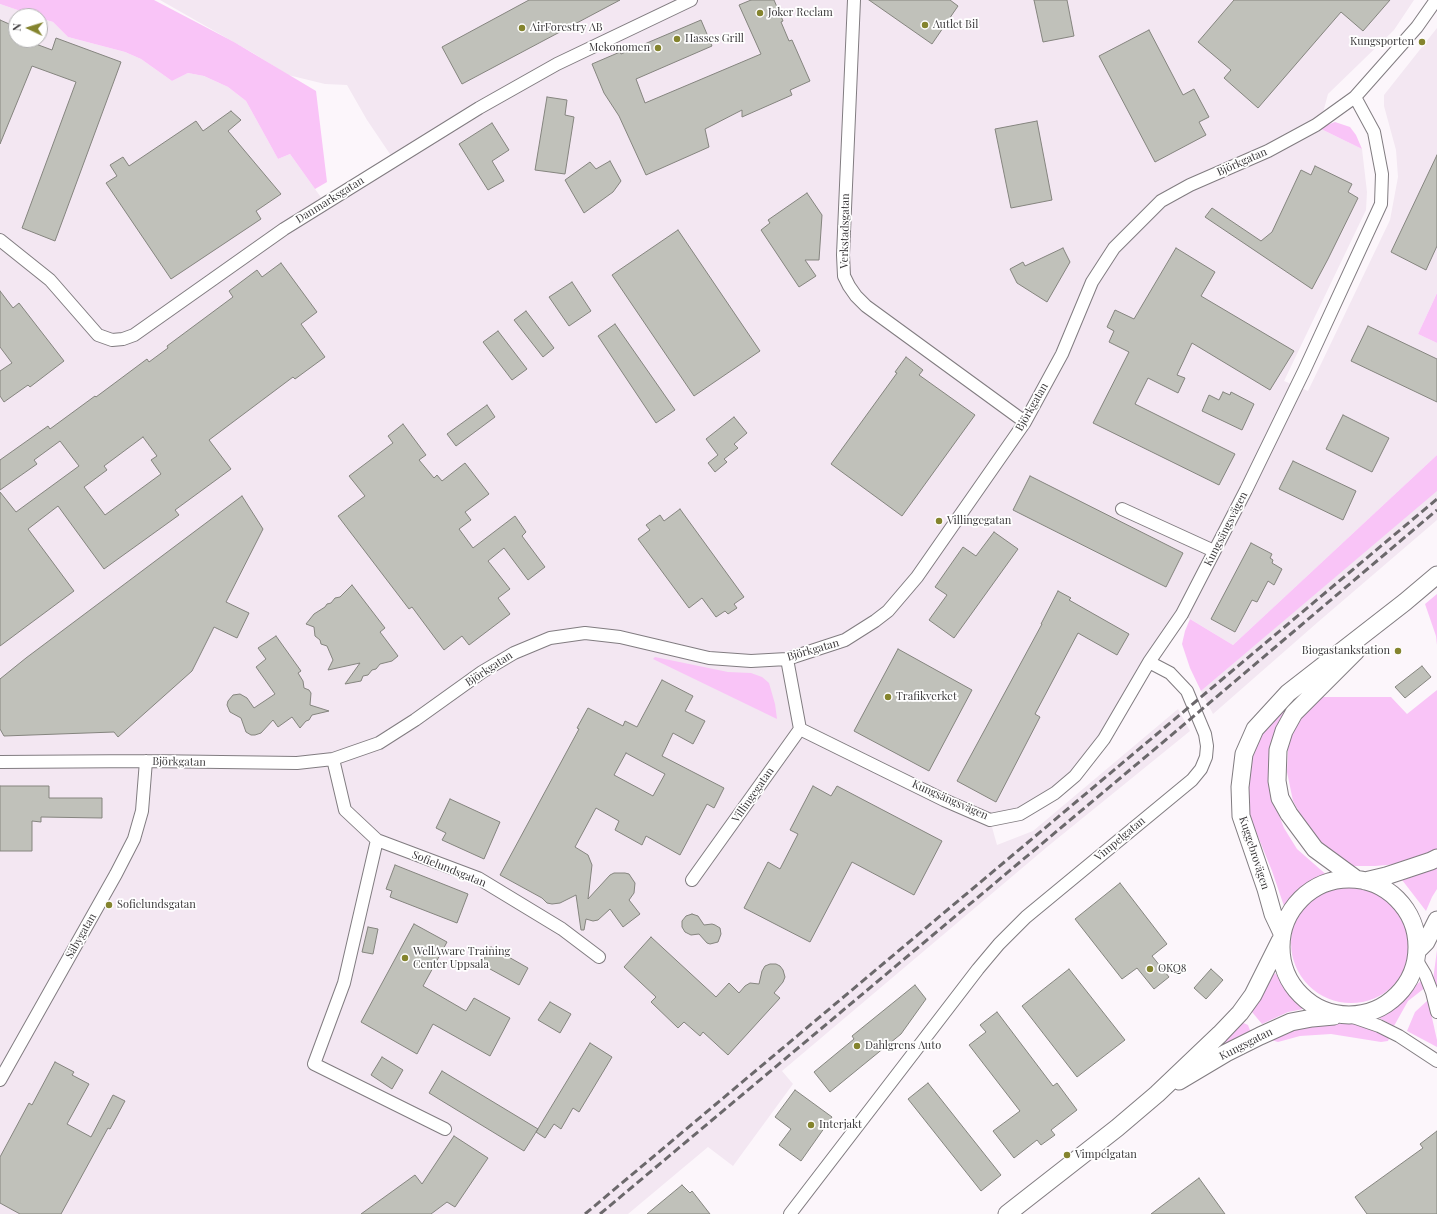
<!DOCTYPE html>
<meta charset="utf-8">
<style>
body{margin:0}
#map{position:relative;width:1437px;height:1214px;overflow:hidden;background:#fcf6fb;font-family:"Playfair Display",serif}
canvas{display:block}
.north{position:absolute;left:8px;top:8px;width:40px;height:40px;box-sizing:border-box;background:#fff;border:1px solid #b1b0b1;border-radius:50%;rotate:274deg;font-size:11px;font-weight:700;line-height:16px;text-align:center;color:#3c3a3c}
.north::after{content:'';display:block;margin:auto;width:14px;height:18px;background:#84842e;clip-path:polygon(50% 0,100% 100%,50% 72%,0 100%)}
</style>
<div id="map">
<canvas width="1437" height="1214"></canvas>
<div class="north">N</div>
</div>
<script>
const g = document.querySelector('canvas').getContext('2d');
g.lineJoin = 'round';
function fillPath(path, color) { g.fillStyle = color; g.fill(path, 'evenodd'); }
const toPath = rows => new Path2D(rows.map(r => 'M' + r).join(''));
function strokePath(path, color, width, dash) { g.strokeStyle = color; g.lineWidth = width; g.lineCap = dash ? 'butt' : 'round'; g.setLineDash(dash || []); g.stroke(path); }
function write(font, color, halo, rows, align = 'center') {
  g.font = font + ' "Playfair Display",serif'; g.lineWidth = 3.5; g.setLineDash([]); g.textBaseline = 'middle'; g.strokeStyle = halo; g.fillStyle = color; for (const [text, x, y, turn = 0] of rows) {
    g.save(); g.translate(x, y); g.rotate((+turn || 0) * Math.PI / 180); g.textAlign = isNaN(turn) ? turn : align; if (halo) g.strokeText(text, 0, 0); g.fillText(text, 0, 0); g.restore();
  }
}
fillPath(toPath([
 [160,0,1414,0,1394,30,1328,94,1319,128,1362,149,1367,192,1366,210,1284,381,1308,391,1390,220,1398,177,1396,150,1384,106,1384,95,1437,28,1437,293,1418,334,1437,343,1437,455,1233,645,1182,614,1075,776,1020,814,990,820,997,845,1033,831,1178,709,1190,731,1047,847,782,1071,793,1084,733,1166,708,1147,628,1214,0,1214,0,4,35,16,16,16,16,40,40,40,40,18,53,22,68,37,125,52,141,59,172,81,188,73,204,76,228,87,246,101,278,159,290,154,325,203,394,160,367,120,347,85,325,84,288,75,253,53],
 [1437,489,1437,520,1318,622,1213,714,1201,691]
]), '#f3e7f2');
fillPath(toPath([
 [0,0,154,0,234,42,316,91,327,182,315,189,290,154,278,159,246,101,228,87,204,76,188,73,172,81,141,59,125,52,68,37,53,22,40,18,40,16,35,16,0,4],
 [1335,122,1350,127,1356,135,1362,149,1319,128],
 [1437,293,1437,343,1418,334],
 [1437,455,1437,491,1201,691,1190,668,1182,644,1185,631,1190,619,1233,645],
 [1437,594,1437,645,1436,636,1425,604],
 [655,657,728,672,751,673,762,677,769,683,775,704,777,719,653,659],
 [1324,669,1292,710,1275,805,1284,828,1297,849,1329,877,1298,898,1285,909,1272,871,1248,812,1247,783,1253,750,1267,726],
 [1437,690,1437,851,1409,863,1375,866,1353,866,1320,846,1305,823,1293,801,1287,772,1288,747,1292,729,1316,697,1391,697,1407,714],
 [1437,861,1437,889,1432,897,1426,911,1399,876],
 '1291 943a60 60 0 1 1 120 0a60 60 0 1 1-120 0Z',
 [1437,950,1437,994,1433,980],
 [1275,973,1303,1009,1288,1012,1262,1024,1247,1006],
 [1423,979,1426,987,1408,1001,1394,1026,1379,1018],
 [1428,1000,1437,1040,1437,1047,1407,1031,1415,1012],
 [1239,1021,1248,1025,1251,1033,1206,1051],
 [1325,1023,1353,1024,1391,1034,1388,1041,1381,1042,1331,1034,1300,1036,1278,1042,1271,1040,1293,1026]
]), '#f9c4f7');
const building = toPath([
 [529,0,620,0,462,84,442,47,529,0],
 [751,0,774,0,783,21,781,22,789,41,792,40,810,81,790,90,792,95,742,117,742,110,705,129,709,147,646,175,619,116,604,93,592,64,620,52,621,54,701,20,712,46,636,79,645,103,761,54,739,5,751,0],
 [869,0,950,0,958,6,932,44,869,0],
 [1034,0,1067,0,1074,36,1043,42,1034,0],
 [1234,0,1390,0,1363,31,1341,12,1258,108,1224,78,1231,70,1198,42,1234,0],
 [0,20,16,27,16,40,25,40,52,50,56,38,121,62,55,241,22,228,76,82,32,66,0,144,0,20],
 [1149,30,1183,95,1194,89,1209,117,1199,122,1206,135,1155,162,1099,56,1149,30],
 [547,97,567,100,565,115,574,117,565,174,535,170,547,97],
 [231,111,241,120,228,131,281,194,256,211,261,219,171,279,106,183,117,176,110,165,123,157,129,166,196,121,203,131,231,111],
 [1037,121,1052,200,1011,208,995,129,1037,121],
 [492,123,509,150,492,161,504,181,488,190,459,144,492,123],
 [1437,155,1437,246,1426,270,1391,252,1437,155],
 [610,161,621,181,613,192,584,213,565,180,590,162,596,169,610,161],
 [1315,166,1352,184,1348,192,1358,198,1328,259,1312,289,1205,217,1212,208,1261,241,1272,232,1301,170,1311,175,1315,166],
 [807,193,822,215,819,260,805,260,816,276,799,287,761,230,770,223,768,220,807,193],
 [678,230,760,351,694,396,612,275,678,230],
 [1063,248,1070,262,1047,302,1017,283,1010,269,1023,262,1025,266,1063,248],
 [1176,248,1215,272,1201,296,1294,351,1270,390,1192,343,1177,375,1185,378,1178,393,1148,378,1135,404,1235,454,1219,485,1093,423,1129,352,1109,342,1114,331,1107,327,1115,310,1134,319,1176,248],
 [281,263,317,312,301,324,325,357,295,379,293,377,209,440,231,469,175,510,179,515,104,569,58,506,28,529,74,591,0,646,0,492,16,512,79,466,60,441,34,460,37,464,0,490,0,460,48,426,50,429,95,396,96,397,147,359,149,362,168,348,167,346,233,297,229,291,257,270,262,277,281,263],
 [143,437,157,456,151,460,161,474,105,515,84,487,107,470,104,466,143,437],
 [572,282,591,311,569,326,549,297,572,282],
 [0,291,13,308,19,303,64,361,30,387,28,385,4,402,0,396,0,371,12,363,0,347,0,291],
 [526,311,554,348,543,357,514,320,526,311],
 [615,324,675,410,656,423,598,336,615,324],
 [1368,326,1437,359,1437,402,1351,361,1368,326],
 [498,331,527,369,512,380,483,342,498,331],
 [906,357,923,370,919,375,975,415,902,516,831,464,897,373,895,372,906,357],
 [1223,392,1230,395,1231,392,1254,404,1242,430,1202,411,1209,395,1219,400,1223,392],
 [487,405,495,417,456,446,447,434,487,405],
 [1343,415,1389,438,1372,472,1326,449,1343,415],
 [734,417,747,433,734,444,738,448,724,459,727,462,715,472,708,463,718,455,706,439,734,417],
 [403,424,426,455,419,460,434,478,437,475,442,481,465,463,489,494,465,512,471,520,459,529,473,548,515,516,526,532,522,536,545,567,528,580,504,548,488,561,510,589,498,598,510,614,469,645,462,636,444,650,412,607,409,609,338,516,365,496,349,476,393,443,388,436,403,424],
 [1293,461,1356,491,1343,520,1279,489,1293,461],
 [1030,476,1183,553,1166,587,1013,510,1030,476],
 [242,496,263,529,226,602,249,613,237,638,214,627,192,671,118,737,114,732,4,736,0,729,0,679,26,658,242,496],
 [680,509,744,597,734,604,737,608,728,614,725,611,716,617,702,598,689,608,638,539,650,530,646,525,660,515,664,521,680,509],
 [994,532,1018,549,954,638,929,620,947,595,935,587,963,547,976,556,994,532],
 [1251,543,1272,554,1270,558,1273,560,1272,563,1282,569,1274,585,1268,581,1257,602,1252,600,1235,632,1211,619,1251,543],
 [352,585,385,628,380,632,398,656,392,661,380,664,376,669,372,670,368,675,363,676,361,681,345,684,360,663,328,670,333,660,327,646,321,644,320,640,315,636,314,627,306,624,314,614,325,607,327,604,331,603,335,598,340,597,352,585],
 [1058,591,1071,598,1069,600,1129,634,1117,655,1078,633,1035,714,1040,717,996,802,957,781,1042,624,1041,624,1058,591],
 [276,636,301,671,298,673,303,681,304,688,309,690,311,693,310,705,329,711,312,715,309,720,306,721,300,728,292,717,278,727,273,720,261,733,255,735,251,735,246,732,241,718,230,712,227,705,228,701,233,695,240,694,247,698,254,708,275,694,256,667,266,659,258,648,276,636],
 [898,649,972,690,929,771,854,731,898,649],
 [1422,666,1431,677,1405,698,1395,687,1422,666],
 [662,680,693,696,685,711,705,721,693,744,673,733,662,756,724,788,714,808,707,804,680,855,646,836,642,845,615,830,619,821,596,808,575,847,588,855,592,865,588,899,610,875,614,873,625,873,629,874,635,883,634,893,629,900,640,914,623,927,610,909,598,920,593,921,586,919,584,930,581,930,576,895,560,903,552,904,547,903,542,898,500,875,579,729,577,728,588,708,623,726,625,721,637,727,662,680],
 [626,753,665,774,653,796,614,775,626,753],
 [0,786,49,786,49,798,102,798,102,818,41,817,41,822,32,821,32,851,0,851,0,786],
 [813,786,831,796,837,786,942,841,914,895,852,862,810,942,744,908,768,862,780,869,798,834,790,830,813,786],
 [450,799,500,822,484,859,442,840,446,833,436,828,450,799],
 [395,865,468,894,457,923,390,897,392,891,386,889,395,865],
 [1120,883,1167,944,1152,956,1169,977,1154,989,1137,968,1122,979,1075,919,1120,883],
 [692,914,698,916,704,925,712,924,715,925,720,928,721,934,718,942,710,944,707,943,699,934,691,935,685,932,682,927,682,921,686,916,692,914],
 [414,924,447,942,423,986,466,1011,474,998,510,1018,490,1056,433,1024,417,1054,361,1022,414,924],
 [368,927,378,929,373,954,362,952,368,927],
 [651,937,716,997,729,983,739,993,745,986,750,983,759,984,762,971,765,966,770,964,776,964,780,966,783,970,785,977,783,982,774,993,780,998,728,1055,703,1032,700,1036,684,1022,678,1028,651,1002,656,997,624,967,651,937],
 [491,947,528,968,519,985,481,964,491,947],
 [1069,969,1125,1040,1077,1077,1022,1006,1069,969],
 [1211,969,1223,980,1206,999,1194,988,1211,969],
 [915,985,926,999,901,1034,830,1092,814,1072,854,1039,852,1036,915,985],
 [550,1002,571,1014,560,1033,538,1020,550,1002],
 [997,1012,1053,1086,1057,1083,1077,1110,1051,1130,1055,1135,1041,1145,1037,1140,1014,1158,993,1131,1020,1111,969,1045,986,1032,980,1025,997,1012],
 [590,1043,612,1057,579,1112,573,1108,561,1129,554,1124,545,1138,536,1132,590,1043],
 [382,1057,403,1070,392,1089,371,1075,382,1057],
 [55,1062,74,1072,72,1075,89,1084,67,1124,91,1137,113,1095,125,1101,110,1129,108,1128,61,1214,20,1214,0,1203,0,1157,29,1103,32,1105,55,1062],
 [442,1071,538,1129,524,1151,429,1093,442,1071],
 [928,1083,1001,1175,981,1191,908,1099,928,1083],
 [795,1090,832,1117,801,1161,779,1145,791,1129,775,1117,795,1090],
 [1437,1131,1437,1214,1367,1214,1355,1197,1423,1148,1420,1144,1437,1131],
 [454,1136,488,1158,455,1207,447,1202,431,1214,361,1214,415,1175,422,1184,454,1136],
 [1199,1178,1225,1214,1151,1214,1199,1178],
 [682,1185,690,1193,692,1191,710,1214,647,1214,682,1185]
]);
fillPath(building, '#c0c1ba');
strokePath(building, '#85857f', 1);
const street = toPath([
 [854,0,843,255,844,276,849,286,856,296,866,306,1025,422],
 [0,240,50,280,98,335,112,340,123,339,134,335,284,229,479,108,557,64,691,0],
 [1122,509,1214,551],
 [800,729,944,800,990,820,1020,814,1055,793,1075,776,1104,739,1149,662,1182,614,1246,490,1304,371,1381,204,1382,174,1374,132,1355,97],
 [333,759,345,810,377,840,478,878,562,929,599,957],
 [0,762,146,761,297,763,333,759,379,743,415,720,482,672,514,653,550,638,585,633,620,637,709,658,751,661,787,659,845,640,875,621,888,611,917,577,1025,422,1062,354,1092,282,1114,248,1161,201,1190,185,1268,151,1316,125,1355,97,1417,27,1436,0],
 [377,840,344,983,314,1064,445,1129],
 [692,880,800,729,787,659],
 [1416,959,1425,974,1432,992,1437,1012],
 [1350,1016,1379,1026,1399,1036,1437,1061],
 [0,1080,116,874,134,839,142,811,146,761],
 [790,1214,978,969,999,944,1026,917,1192,780,1201,769,1206,757,1207,746,1205,734,1187,691,1170,673,1149,662]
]);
const secondary = toPath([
 [1356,651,1294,713,1284,731,1278,750,1277,781,1280,798,1289,814,1315,849,1356,879],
 '1281 947a68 68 0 1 1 136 0a68 68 0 1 1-136 0Z',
 [1365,881,1386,876,1431,861,1437,858],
 [1282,933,1273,914,1266,889,1241,816,1240,787,1244,754,1255,729,1288,693,1405,602,1437,575],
 [1417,951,1426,942,1437,920],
 [1179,1081,1226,1053,1260,1036,1291,1022,1312,1018,1334,1016],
 [1007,1214,1117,1128,1157,1094,1220,1034,1240,1013,1253,995,1280,941]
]);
strokePath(street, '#817c80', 14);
strokePath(secondary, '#817c80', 19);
strokePath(street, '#fff', 12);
strokePath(secondary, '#fff', 17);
strokePath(toPath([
 [585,1214,1437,499],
 [600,1214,1168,738,1437,510]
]), '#6b686b', 3, [8, 4]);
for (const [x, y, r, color] of [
 [760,13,4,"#84842e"],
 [925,25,4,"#84842e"],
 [522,28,4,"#84842e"],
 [677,39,4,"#84842e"],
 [1422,42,4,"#84842e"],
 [658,48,4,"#84842e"],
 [939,521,4,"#84842e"],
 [1398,651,4,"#84842e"],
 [888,697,4,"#84842e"],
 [109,905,4,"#84842e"],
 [405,958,4,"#84842e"],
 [1150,969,4,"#84842e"],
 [857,1046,4,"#84842e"],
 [811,1125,4,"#84842e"],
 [1067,1155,4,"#84842e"]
]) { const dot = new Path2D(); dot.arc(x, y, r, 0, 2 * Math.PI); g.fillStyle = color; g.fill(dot); strokePath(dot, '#fff', 1.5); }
write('11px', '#3c3a3c', '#fff', [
 ["Joker Reclam",768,13],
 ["Autlet Bil",933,25],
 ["AirForestry AB",530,28],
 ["Hasses Grill",685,39],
 ["Kungsporten",1414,42,"right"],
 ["Mekonomen",650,48,"right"],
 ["Villingegatan",947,521],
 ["Biogastankstation",1390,651,"right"],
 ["Trafikverket",896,697],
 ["Sofielundsgatan",117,905],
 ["WellAware Training",413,952],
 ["Center Uppsala",413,965],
 ["OKQ8",1158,969],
 ["Dahlgrens Auto",865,1046],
 ["Interjakt",819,1125],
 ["Vimpelgatan",1075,1155]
], 'left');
write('11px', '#3c3a3c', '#fff', [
 ["Björkgatan",1242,162,-24],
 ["Danmarksgatan",330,200,-32],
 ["Verkstadsgatan",845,231,-89],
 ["Björkgatan",1032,407,-60],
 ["Kungsängsvägen",1226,529,-63],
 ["Björkgatan",813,650,-16],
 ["Björkgatan",489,669,-33],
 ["Björkgatan",179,762,1],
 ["Villingegatan",753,795,-55],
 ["Kungsängsvägen",950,800,24],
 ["Vimpelgatan",1120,839,-40],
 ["Kuggebrovägen",1254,853,72],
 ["Sofielundsgatan",449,869,22],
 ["Säbygatan",81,936,-60],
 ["Kungsgatan",1246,1044,-27]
]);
</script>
